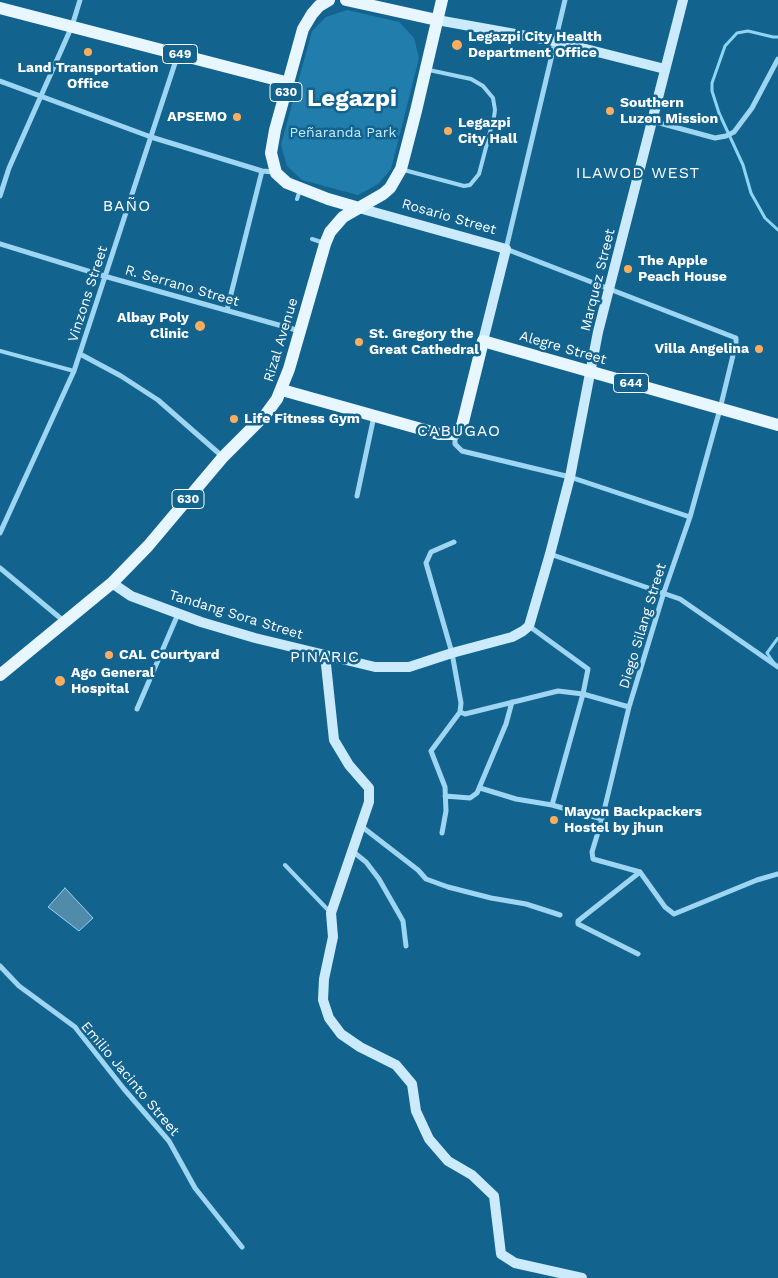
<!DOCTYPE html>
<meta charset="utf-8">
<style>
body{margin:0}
canvas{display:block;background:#12648f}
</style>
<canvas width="778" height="1278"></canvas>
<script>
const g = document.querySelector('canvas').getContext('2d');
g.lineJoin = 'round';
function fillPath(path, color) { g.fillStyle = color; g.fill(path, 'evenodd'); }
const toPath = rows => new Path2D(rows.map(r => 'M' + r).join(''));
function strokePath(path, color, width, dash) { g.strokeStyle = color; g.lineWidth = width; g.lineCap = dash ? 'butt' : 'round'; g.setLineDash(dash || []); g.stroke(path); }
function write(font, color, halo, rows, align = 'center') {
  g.font = font + ' "Work Sans",sans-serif'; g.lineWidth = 5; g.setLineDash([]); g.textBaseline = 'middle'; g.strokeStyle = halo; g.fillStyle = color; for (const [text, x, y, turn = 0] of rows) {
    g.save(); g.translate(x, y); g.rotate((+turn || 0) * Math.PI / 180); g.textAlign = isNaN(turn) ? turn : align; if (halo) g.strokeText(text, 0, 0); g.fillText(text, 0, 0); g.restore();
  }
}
fillPath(toPath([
 [347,10,399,22,414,38,419,58,391,169,378,184,358,195,302,180,287,166,281,145,312,31,326,17]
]), '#217eac');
const water = toPath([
 [65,888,93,918,79,931,48,907,65,888]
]);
fillPath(water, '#518baa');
strokePath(water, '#8ed4f5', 1);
strokePath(toPath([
 [778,37,773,37,748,31,737,33,725,46,712,83,712,91,719,113,743,165,751,193,765,218,778,230],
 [774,663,767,653,778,638]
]), '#8ed4f5', 3);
strokePath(toPath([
 [404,170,464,186,470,185,479,174,494,117,495,110,493,98,483,86,471,79,429,70],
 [297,199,300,190],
 [312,239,324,243],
 [0,351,74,371],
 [285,865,329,911]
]), '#9dd5f2', 4);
strokePath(toPath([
 [565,0,506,249,736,338,736,343,720,409,690,517,664,592,629,707,602,819,592,852,593,859,640,872,665,907,674,914,757,880,778,874],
 [0,81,151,137,262,171,274,172],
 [652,121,715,138,726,136,734,132,752,108,778,59],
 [0,196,9,168,72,26,80,0],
 [0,244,104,276,300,331],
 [227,310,262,171],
 [80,354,121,376,158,400,223,457],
 [455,435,455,444,462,451,570,477,690,517],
 [357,496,374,416],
 [0,533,74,371,178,54],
 [550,554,680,599,778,667],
 [0,568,65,622],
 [529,626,588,669,583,694,552,805,602,819],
 [137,709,178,614],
 [460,712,465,714,558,691,583,694,629,707],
 [480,788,516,799,552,805],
 [445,796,470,798,477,793,506,724,512,702],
 [361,826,418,870,426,879,448,887,491,898,526,904,560,915],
 [442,833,446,811,445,787,431,751,460,712,461,703,452,653,426,563,431,552,454,542],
 [351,850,366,862,379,879,403,921,406,946],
 [638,954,578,924,578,921,640,872],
 [0,966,19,986,75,1027,124,1089,169,1141,195,1188,242,1247]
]), '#9dd5f2', 5);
strokePath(toPath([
 [437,20,554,41,665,69],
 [359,208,506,249,483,341],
 [112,583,131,596,201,622,255,638,375,667,409,667,452,653,512,637,523,631,529,626,550,554,570,477,598,332,683,0],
 [325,655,334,740,349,765,369,788,369,802,331,913,333,937,324,979,323,1000,329,1018,341,1034,360,1047,396,1065,412,1084,416,1111,429,1139,448,1161,472,1175,494,1196,501,1254,515,1263,582,1278]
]), '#cbebfc', 10);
strokePath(toPath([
 [329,0,319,6,312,14,303,29,275,130,271,153,276,173,287,183,328,199,359,208],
 [346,0,437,20],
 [0,8,289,83],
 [282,390,439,434,455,434,462,426,483,341,778,425],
 [0,675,112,583,148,546,223,457,266,414,277,399,289,369,325,244,330,232,343,217,383,194,390,188,401,169,416,111,442,0]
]), '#e7f6ff', 12);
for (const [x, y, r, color] of [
 [457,45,6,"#ffad5d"],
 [88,52,5,"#ffad5d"],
 [610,111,5,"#ffad5d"],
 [237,117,5,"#ffad5d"],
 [448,131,5,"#ffad5d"],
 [628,269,5,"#ffad5d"],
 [200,326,6,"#ffad5d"],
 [359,342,5,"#ffad5d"],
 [759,349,5,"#ffad5d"],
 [234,419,5,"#ffad5d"],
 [109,655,5,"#ffad5d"],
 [60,681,6,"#ffad5d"],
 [554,820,5,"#ffad5d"]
]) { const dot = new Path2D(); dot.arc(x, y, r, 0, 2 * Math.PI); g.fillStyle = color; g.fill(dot); strokePath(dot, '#12648f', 2); }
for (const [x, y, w] of [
 [180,54,35],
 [286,92,32],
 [631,383,35],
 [188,499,32]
]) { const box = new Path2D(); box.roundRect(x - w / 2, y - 9.5, w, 19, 4); g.fillStyle = '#12648f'; g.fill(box); strokePath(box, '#fff', 1); }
write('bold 12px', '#fff', null, [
 ["649",180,54],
 ["630",286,92],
 ["644",631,383],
 ["630",188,499]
]);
write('bold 14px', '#fff', '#12648f', [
 ["Legazpi City Health",468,37],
 ["Department Office",468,53],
 ["Land Transportation",88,68,"center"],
 ["Office",88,84,"center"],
 ["Southern",620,103],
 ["Luzon Mission",620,119],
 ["APSEMO",227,117,"right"],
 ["Legazpi",458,123],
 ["City Hall",458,139],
 ["The Apple",638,261],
 ["Peach House",638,277],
 ["Albay Poly",189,318,"right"],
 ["Clinic",189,334,"right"],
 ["St. Gregory the",369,334],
 ["Great Cathedral",369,350],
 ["Villa Angelina",749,349,"right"],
 ["Life Fitness Gym",244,419],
 ["CAL Courtyard",119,655],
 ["Ago General",71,673],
 ["Hospital",71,689],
 ["Mayon Backpackers",564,812],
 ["Hostel by jhun",564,828]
], 'left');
write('14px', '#c4eafd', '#12648f', [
 ["Peñaranda Park",343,133]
]);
write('14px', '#fff', '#12648f', [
 ["Rosario Street",449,217,16],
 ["Marquez Street",598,280,-76],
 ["R. Serrano Street",182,286,16],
 ["Vinzons Street",88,294,-72],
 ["Rizal Avenue",281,340,-73],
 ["Alegre Street",563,348,16],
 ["Tandang Sora Street",236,615,17],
 ["Diego Silang Street",643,626,-73],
 ["Emilio Jacinto Street",130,1079,50]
]);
g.letterSpacing = '1px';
write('16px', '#fff', '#12648f', [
 ["ILAWOD WEST",638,173],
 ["BAÑO",127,206],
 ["CABUGAO",459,431],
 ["PINARIC",325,657]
]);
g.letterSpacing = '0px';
write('bold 24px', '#fff', '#12648f', [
 ["Legazpi",352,99]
]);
</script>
